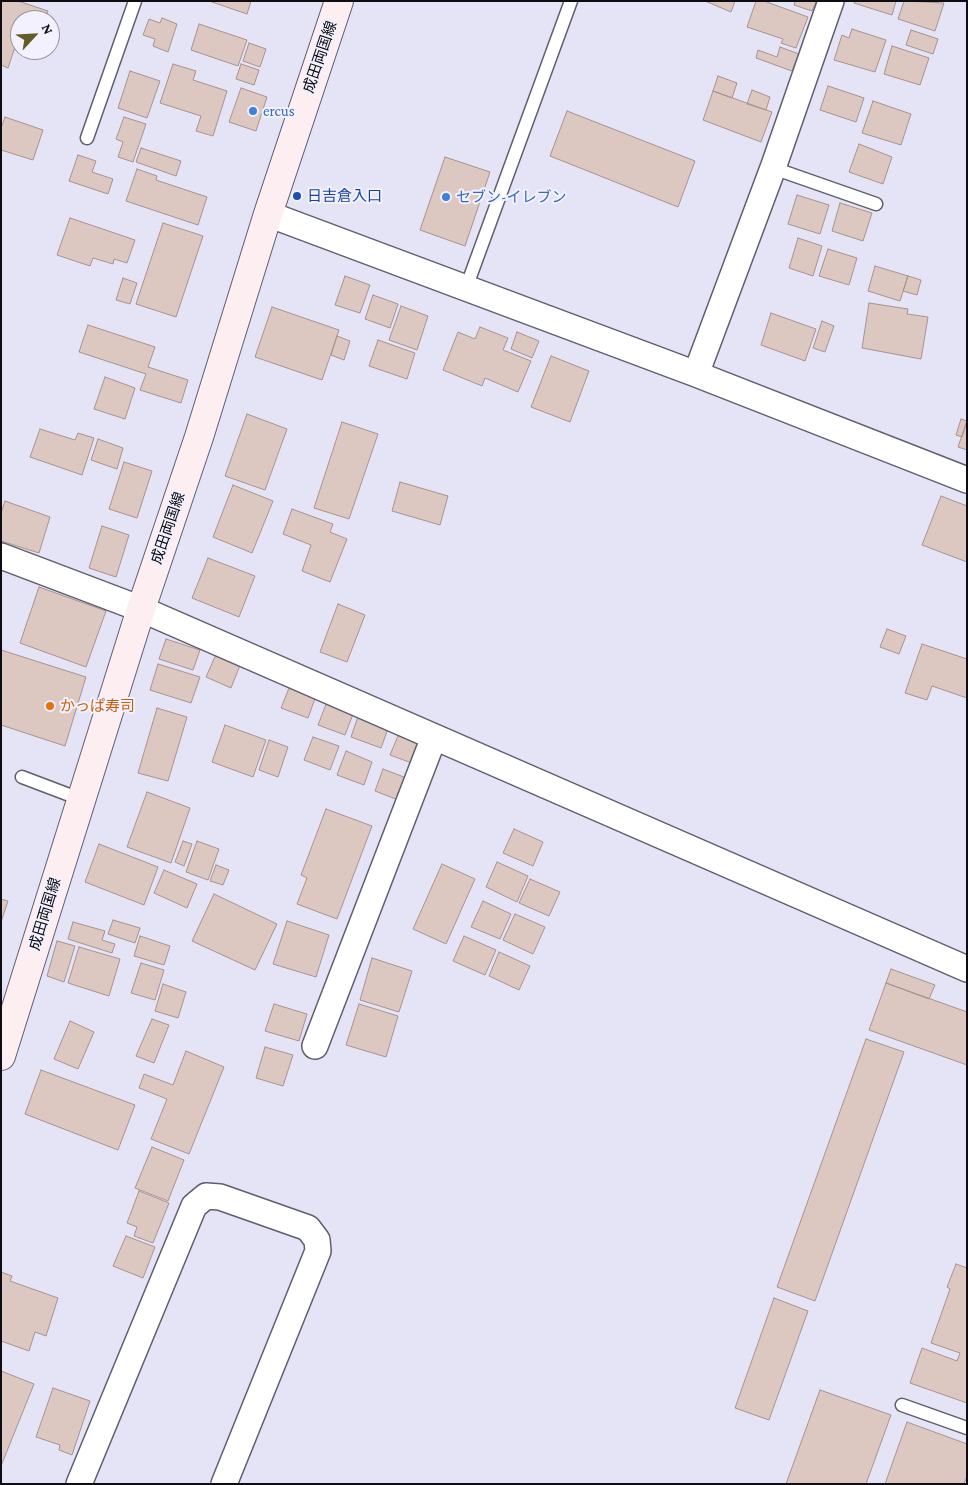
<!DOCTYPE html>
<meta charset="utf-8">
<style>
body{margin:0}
#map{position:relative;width:968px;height:1485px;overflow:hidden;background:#e5e3f6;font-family:"Crimson Pro",serif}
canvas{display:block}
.frame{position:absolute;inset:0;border:2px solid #0d0c12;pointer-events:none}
.north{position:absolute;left:10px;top:10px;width:50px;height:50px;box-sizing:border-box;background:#f2f1fd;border:1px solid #96959f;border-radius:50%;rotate:65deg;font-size:14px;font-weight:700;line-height:20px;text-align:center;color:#0d0c12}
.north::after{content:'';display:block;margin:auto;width:18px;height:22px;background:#625c28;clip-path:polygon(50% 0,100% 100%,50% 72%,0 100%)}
</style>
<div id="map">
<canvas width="968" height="1485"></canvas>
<div class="frame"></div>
<div class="north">N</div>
</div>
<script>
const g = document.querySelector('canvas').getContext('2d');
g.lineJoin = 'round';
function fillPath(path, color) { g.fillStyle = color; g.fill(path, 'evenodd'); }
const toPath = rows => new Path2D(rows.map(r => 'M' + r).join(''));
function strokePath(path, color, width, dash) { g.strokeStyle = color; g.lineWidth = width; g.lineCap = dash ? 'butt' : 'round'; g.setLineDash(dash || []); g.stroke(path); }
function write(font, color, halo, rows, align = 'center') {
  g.font = font + ' "Crimson Pro","Noto Sans JP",serif'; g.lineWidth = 4; g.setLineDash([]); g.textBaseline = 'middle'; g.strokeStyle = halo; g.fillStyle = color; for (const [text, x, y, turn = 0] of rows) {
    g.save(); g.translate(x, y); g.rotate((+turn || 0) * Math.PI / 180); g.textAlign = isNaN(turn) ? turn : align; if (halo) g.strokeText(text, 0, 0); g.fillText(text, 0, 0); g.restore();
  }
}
const building = toPath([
 [1,1,18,1,48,11,45,20,20,20,20,32,8,68,1,65,1,1],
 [209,1,251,1,247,14,209,1],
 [705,1,735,1,731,12,705,1],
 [756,1,764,1,808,17,796,48,781,43,783,39,747,27,756,1],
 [795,1,815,1,816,2,812,11,794,5,795,1],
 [855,1,896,1,892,15,854,3,855,1],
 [904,1,944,3,935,31,898,19,904,1],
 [162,18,177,24,168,52,153,46,155,39,143,35,149,19,160,23,162,18],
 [199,24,247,40,238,66,191,50,199,24],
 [852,29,886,40,875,72,834,60,842,35,849,38,852,29],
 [911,30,938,39,933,54,906,45,911,30],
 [249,43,266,49,260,67,243,61,249,43],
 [892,46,929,58,920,85,884,74,892,46],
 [780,47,799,54,792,71,756,58,758,50,777,57,780,47],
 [173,64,196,71,193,80,227,91,213,136,196,131,201,116,160,103,173,64],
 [241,64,259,70,254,85,236,79,241,64],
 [130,71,160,81,147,118,118,108,130,71],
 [718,76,737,83,732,98,713,91,718,76],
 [828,86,864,98,856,122,820,110,828,86],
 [241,88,267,97,256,131,229,122,241,88],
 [752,90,770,97,766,110,747,104,752,90],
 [713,91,772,112,761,142,703,120,713,91],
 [873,101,911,114,901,145,862,133,873,101],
 [567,111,695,161,678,207,550,156,567,111],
 [5,117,43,130,33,160,1,150,1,128,5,117],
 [124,117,146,124,133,162,118,157,123,142,116,139,124,117],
 [859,144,892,157,883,184,849,172,859,144],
 [141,148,181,161,176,176,136,162,141,148],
 [78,155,96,161,92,172,113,179,108,194,69,181,78,155],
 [445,157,490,172,465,246,420,230,445,157],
 [137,169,157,176,156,180,207,197,198,225,126,201,137,169],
 [797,195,829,205,820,234,788,224,797,195],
 [840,203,872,213,863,241,832,231,840,203],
 [70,218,135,240,127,263,114,259,113,264,93,258,90,266,57,255,70,218],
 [163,223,203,236,176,317,136,304,163,223],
 [798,238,822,246,813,276,789,268,798,238],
 [828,249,857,258,849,285,819,276,828,249],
 [875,266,908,276,900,301,868,291,875,266],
 [345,276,370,285,360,313,335,305,345,276],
 [908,276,921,280,917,295,903,291,908,276],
 [123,278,137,283,130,304,116,300,123,278],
 [373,295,398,304,390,328,365,319,373,295],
 [869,303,908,309,907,314,928,317,921,359,862,348,869,303],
 [401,306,428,316,417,350,389,340,401,306],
 [272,307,339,330,322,380,255,357,272,307],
 [771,313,816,329,805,361,761,345,771,313],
 [822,321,834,326,825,352,813,348,822,321],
 [88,325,155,347,148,367,188,380,181,403,140,390,146,374,79,352,88,325],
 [480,327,508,338,503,350,531,361,518,392,485,378,482,386,443,370,458,332,475,339,480,327],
 [517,332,539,341,532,358,511,349,517,332],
 [337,336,350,341,344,360,331,355,337,336],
 [378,340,415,353,407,379,369,366,378,340],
 [551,356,589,371,570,422,531,407,551,356],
 [105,377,135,388,125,419,94,409,105,377],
 [247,414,287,429,265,490,225,476,247,414],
 [961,419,967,421,962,437,956,435,961,419],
 [967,421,967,450,958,447,967,421],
 [342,422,378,434,349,519,314,508,342,422],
 [40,429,75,440,78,433,94,438,82,475,30,457,40,429],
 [98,439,123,448,117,469,91,460,98,439],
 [124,462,152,471,137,518,109,509,124,462],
 [400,482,448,496,440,525,392,511,400,482],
 [233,485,273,501,252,553,213,537,233,485],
 [941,496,967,506,967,562,922,545,941,496],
 [5,501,50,517,39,553,1,541,1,513,5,501],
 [292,509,333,524,330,532,347,539,330,582,302,571,311,545,283,534,292,509],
 [102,526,129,535,116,577,89,568,102,526],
 [208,558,255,576,239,617,192,598,208,558],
 [39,587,106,611,86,667,20,643,39,587],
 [338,604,365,615,347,662,320,652,338,604],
 [887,629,906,636,899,654,880,647,887,629],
 [166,639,200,650,193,670,159,659,166,639],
 [922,644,967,659,967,698,932,686,927,700,905,693,922,644],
 [1,650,86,677,65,746,1,725,1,650],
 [217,652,241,663,231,688,206,677,217,652],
 [158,664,200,677,191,703,150,690,158,664],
 [291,683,317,693,308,718,281,708,291,683],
 [328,699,355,709,345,735,318,725,328,699],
 [157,708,187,717,168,781,138,773,157,708],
 [359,714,389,726,381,748,351,737,359,714],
 [225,725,266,740,253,777,212,762,225,725],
 [400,731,426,742,417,765,390,755,400,731],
 [313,737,339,746,330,770,304,760,313,737],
 [269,740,288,747,278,777,259,770,269,740],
 [346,751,372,762,364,785,337,775,346,751],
 [383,769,409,779,401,801,375,791,383,769],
 [147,792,190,808,171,863,127,847,147,792],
 [326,809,372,826,337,919,297,904,307,878,301,875,326,809],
 [514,829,543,842,533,866,503,853,514,829],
 [183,841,192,844,184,866,175,862,183,841],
 [197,841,219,849,208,880,186,872,197,841],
 [99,844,158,867,144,905,85,882,99,844],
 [497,862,528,876,517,902,486,887,497,862],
 [442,864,475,879,446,944,413,929,442,864],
 [216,865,229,870,223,885,210,881,216,865],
 [164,870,197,884,187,908,154,893,164,870],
 [530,879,560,892,549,916,519,903,530,879],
 [214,894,277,924,255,970,192,941,214,894],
 [1,899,8,901,1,922,1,899],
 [483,901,511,914,500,939,471,927,483,901],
 [515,914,545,927,533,954,503,940,515,914],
 [113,920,140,928,135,943,108,934,113,920],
 [287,921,329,935,316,977,273,964,287,921],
 [73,922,105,931,102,940,115,944,112,953,68,939,73,922],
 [140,936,170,946,164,965,134,956,140,936],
 [464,936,496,950,485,975,453,961,464,936],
 [57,941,75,946,64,982,47,976,57,941],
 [79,947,120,959,109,996,68,983,79,947],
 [499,952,530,966,519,990,489,976,499,952],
 [372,958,412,971,399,1012,360,1000,372,958],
 [141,963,164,970,155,1000,131,993,141,963],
 [891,969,935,985,929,999,886,983,891,969],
 [886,983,967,1012,967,1065,869,1030,886,983],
 [163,984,186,992,178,1018,155,1011,163,984],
 [274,1004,307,1014,299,1041,265,1031,274,1004],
 [359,1004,398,1016,386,1057,346,1045,359,1004],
 [152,1019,169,1025,154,1063,136,1056,152,1019],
 [70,1021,94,1032,78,1069,54,1059,70,1021],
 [866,1039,904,1052,815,1301,777,1287,866,1039],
 [265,1047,293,1055,283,1086,256,1078,265,1047],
 [186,1051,224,1067,189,1154,151,1139,167,1099,139,1088,144,1074,173,1085,186,1051],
 [41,1070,135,1105,118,1150,25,1114,41,1070],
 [152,1147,184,1160,168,1201,135,1188,152,1147],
 [139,1191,169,1203,153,1243,134,1236,137,1227,127,1223,139,1191],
 [126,1236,155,1247,143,1278,113,1266,126,1236],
 [956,1264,967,1268,967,1403,910,1383,922,1348,957,1361,960,1353,931,1343,950,1289,947,1287,956,1264],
 [1,1272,12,1276,10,1281,58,1298,46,1336,35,1332,29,1351,1,1341,1,1272],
 [774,1298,808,1311,769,1420,735,1408,774,1298],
 [1,1371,34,1384,1,1466,1,1371],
 [53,1388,90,1401,72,1455,59,1450,60,1445,36,1437,53,1388],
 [820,1390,891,1415,866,1484,786,1484,820,1390],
 [907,1422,967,1444,967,1476,964,1484,885,1484,907,1422]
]);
fillPath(building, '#dcc7c1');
strokePath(building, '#a7938e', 1);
const service = toPath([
 [87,138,135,1],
 [773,168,876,204],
 [466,288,571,1],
 [22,777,80,799],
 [902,1405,967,1428]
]);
const minor = toPath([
 [268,214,696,374,967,480],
 [696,374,773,168,831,1],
 [1,556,141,609,967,969],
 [315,1046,434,737],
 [79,1484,194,1206,206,1196,220,1197,308,1228,317,1240,318,1251,224,1484]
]);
const secondary = toPath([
 [1,1056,141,609,199,437,268,214,339,1]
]);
strokePath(service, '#5f5e6e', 15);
strokePath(minor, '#5f5e6e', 28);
strokePath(secondary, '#5f5e6e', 30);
strokePath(service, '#fff', 12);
strokePath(minor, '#fff', 25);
strokePath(secondary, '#fdeef2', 28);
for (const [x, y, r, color] of [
 [253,111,5,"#3f7fe0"],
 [297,196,5,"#1a4fb4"],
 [446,197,5,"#3f7fe0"],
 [50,706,5,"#e8710a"]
]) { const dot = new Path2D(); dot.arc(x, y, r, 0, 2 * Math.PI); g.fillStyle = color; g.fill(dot); strokePath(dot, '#f2f1fd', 2); }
write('15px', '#0d0c12', '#f2f1fd', [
 ["成田両国線",320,57,-71],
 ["成田両国線",168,528,-71],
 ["成田両国線",45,914,-73]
]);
write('15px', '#366cbe', '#f2f1fd', [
 ["ercus",263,111],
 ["セブン-イレブン",456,197]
], 'left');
write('15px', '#164399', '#f2f1fd', [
 ["日吉倉入口",307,196]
], 'left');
write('15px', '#c56008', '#f2f1fd', [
 ["かっぱ寿司",60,706]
], 'left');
</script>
